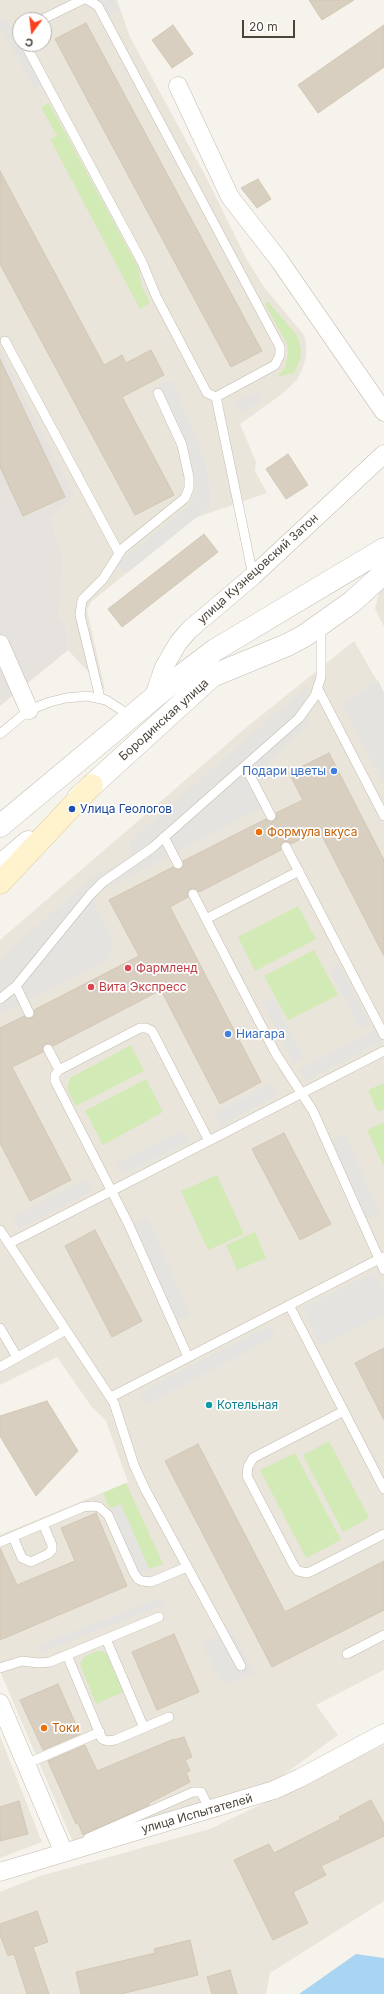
<!DOCTYPE html>
<meta charset="utf-8">
<style>
body{margin:0}
#map{position:relative;width:384px;height:1994px;overflow:hidden;background:#f6f3ec;font-family:Inter,sans-serif}
canvas{display:block}
.north{position:absolute;left:12px;top:12px;width:40px;height:40px;box-sizing:border-box;background:#fff;border:1px solid #b7b4b0;border-radius:50%;rotate:195deg;font-size:11px;font-weight:700;line-height:16px;text-align:center;color:#4b4439}
.north::after{content:'';display:block;margin:auto;width:14px;height:18px;background:#fc3f1d;clip-path:polygon(50% 0,100% 100%,50% 72%,0 100%)}
.scale{position:absolute;left:242px;top:20px;width:53px;height:18px;box-sizing:border-box;border:2px solid #4b4439;border-top:0;padding-left:5px;font-size:12px;line-height:14px;white-space:nowrap;color:#4b4439;-webkit-text-stroke:3px #fff;paint-order:stroke}
</style>
<div id="map">
<canvas width="384" height="1994"></canvas>
<div class="north">С</div>
<div class="scale">20 m</div>
</div>
<script>
const g = document.querySelector('canvas').getContext('2d');
g.lineJoin = 'round';
function fillPath(path, color) { g.fillStyle = color; g.fill(path, 'evenodd'); }
const toPath = rows => new Path2D(rows.map(r => 'M' + r).join(''));
function strokePath(path, color, width, dash) { g.strokeStyle = color; g.lineWidth = width; g.lineCap = dash ? 'butt' : 'round'; g.setLineDash(dash || []); g.stroke(path); }
function write(font, color, halo, rows, align = 'center') {
  g.font = font + ' Inter,sans-serif'; g.lineWidth = 3.5; g.setLineDash([]); g.textBaseline = 'middle'; g.strokeStyle = halo; g.fillStyle = color; for (const [text, x, y, turn = 0] of rows) {
    g.save(); g.translate(x, y); g.rotate((+turn || 0) * Math.PI / 180); g.textAlign = isNaN(turn) ? turn : align; if (halo) g.strokeText(text, 0, 0); g.fillText(text, 0, 0); g.restore();
  }
}
fillPath(toPath([
 [0,0,117,0,130,37,207,179,247,260,264,287,304,335,306,343,306,357,303,367,297,380,282,394,240,424,256,462,255,471,267,493,195,518,92,601,87,610,105,690,68,650,66,621,59,621,63,556,50,519,75,495,0,347],
 [20,20,44,20,44,44,20,44],
 [384,588,384,627,375,609,379,593],
 [354,641,384,693,384,1670,316,1705,338,1735,271,1784,75,1847,0,1671,0,1535,128,1482,106,1421,91,1406,57,1357,0,1385,0,940,248,726],
 [0,1736,42,1842,0,1858],
 [384,1745,384,1901,270,1973,266,1994,0,1994,0,1892,40,1876,210,1829]
]), '#eae5da');
fillPath(toPath([
 [0,347,75,495,50,519,63,556,59,621,66,621,68,650,0,706]
]), '#e6e2dd');
fillPath(toPath([
 [49,103,138,267,142,287,150,303,140,309,50,139,57,136,41,107],
 [268,302,296,334,299,340,301,351,300,360,294,373,277,377,285,368,288,353,287,344,265,304],
 [298,906,316,939,255,971,238,937],
 [314,950,338,995,288,1020,264,976],
 [131,1045,144,1071,76,1106,67,1089,70,1078],
 [146,1079,163,1112,103,1145,85,1111],
 [384,1083,384,1109,378,1112,368,1090],
 [384,1122,384,1167,367,1130],
 [217,1175,244,1234,208,1250,181,1191],
 [255,1232,266,1258,237,1270,226,1245],
 [329,1441,369,1518,343,1532,303,1455],
 [295,1453,341,1540,306,1558,260,1470],
 [126,1483,163,1564,149,1569,121,1505,110,1509,103,1493],
 [97,1651,102,1651,107,1655,123,1692,96,1704,80,1664,84,1657]
]), '#d2eab5');
fillPath(toPath([
 [101,0,115,0,120,10,109,16],
 [6,17,42,85,34,89,0,26,0,20],
 [171,380,199,444,209,481,210,502,207,509,126,574,117,564,191,504,195,497,194,477,184,439,160,385],
 [257,391,263,401,241,412,235,402],
 [378,680,384,693,384,784,342,705],
 [308,685,310,723,262,767,260,773,259,782,270,804,102,890,96,896,95,904,113,941,110,955,104,961,0,1014,0,962,14,946,93,877,127,860,131,852,129,842],
 [338,964,370,1024,360,1029,329,969],
 [273,998,304,1058,294,1063,263,1003],
 [377,1029,383,1041,305,1081,299,1070],
 [270,1084,276,1096,220,1125,214,1113],
 [183,1129,189,1141,122,1175,116,1164],
 [345,1134,380,1213,366,1220,330,1141],
 [86,1179,92,1191,19,1229,13,1217],
 [148,1217,190,1315,176,1321,134,1223],
 [375,1272,384,1289,384,1314,320,1346,302,1308],
 [270,1325,276,1337,146,1404,140,1392],
 [121,1504,149,1569,138,1574,110,1509],
 [161,1598,164,1605,40,1653,38,1645],
 [231,1629,254,1675,222,1684,202,1643]
]), '#e5e3e0');
fillPath(toPath([
 [356,1954,384,1958,384,1994,299,1994]
]), '#a9d4f2');
const building = toPath([
 [309,0,354,0,322,20,309,0],
 [86,23,262,351,231,367,55,39,86,23],
 [173,25,193,54,172,68,152,40,173,25],
 [384,25,384,67,318,113,298,85,384,25],
 [0,171,104,365,122,355,126,363,151,350,164,375,122,397,174,495,135,515,0,264,0,171],
 [258,179,271,199,257,208,241,188,258,179],
 [0,359,65,497,23,516,0,467,0,359],
 [288,454,308,485,286,499,266,469,288,454],
 [204,534,218,552,122,627,108,609,204,534],
 [329,753,384,860,384,956,319,830,291,844,287,841,283,842,280,846,281,850,199,892,196,889,190,889,187,893,188,897,170,907,261,1082,220,1104,161,990,53,1046,51,1044,46,1044,43,1046,43,1052,12,1067,71,1180,30,1201,0,1143,0,1028,24,1016,28,1019,32,1018,35,1014,34,1010,139,956,109,900,173,867,175,869,180,869,183,867,183,861,266,819,270,822,274,821,277,817,276,813,303,800,289,773,329,753],
 [284,1133,331,1224,300,1240,252,1149,284,1133],
 [95,1230,142,1321,112,1337,65,1246,95,1230],
 [384,1348,384,1420,355,1363,384,1348],
 [47,1401,78,1451,36,1496,0,1436,0,1416,47,1401],
 [198,1444,285,1612,384,1561,384,1610,272,1667,165,1461,198,1444],
 [96,1513,127,1586,0,1640,0,1548,17,1585,75,1561,61,1528,96,1513],
 [174,1634,199,1692,157,1710,132,1652,174,1634],
 [58,1684,80,1734,43,1750,20,1700,58,1684],
 [184,1737,192,1757,185,1760,190,1771,186,1772,190,1782,149,1803,149,1805,83,1835,78,1823,76,1824,48,1761,85,1745,97,1771,174,1739,174,1740,184,1737],
 [371,1800,384,1824,384,1836,321,1866,326,1875,293,1892,308,1923,273,1940,234,1860,269,1844,274,1853,341,1819,339,1817,371,1800],
 [19,1801,28,1834,0,1841,0,1807,19,1801],
 [37,1911,48,1942,33,1947,49,1994,27,1994,14,1954,8,1956,0,1935,0,1924,37,1911],
 [190,1940,198,1975,121,1994,81,1994,76,1972,155,1953,154,1949,190,1940],
 [230,1970,237,1994,212,1994,207,1977,230,1970]
]);
fillPath(building, '#d8cfc1');
strokePath(building, '#d3c7b4', 1);
const service = toPath([
 [41,20,82,0],
 [25,44,142,262,156,296,207,393,216,397,275,365,280,355,280,347,98,6,88,0],
 [5,341,119,553],
 [216,397,253,576],
 [318,689,384,816],
 [100,698,80,615,82,600,103,579,122,549,185,498,189,488,189,477,182,445,158,393],
 [0,734,29,710,50,702,66,698,87,696,106,700,120,709,129,719],
 [245,766,271,816],
 [164,837,178,864],
 [286,847,384,1035],
 [299,871,206,919,276,1054,313,1111,384,1270],
 [193,894,206,919],
 [16,986,29,1013],
 [0,999,16,986,90,895,103,882,152,848,299,718,315,696,321,677,321,626],
 [48,1049,59,1070],
 [0,1230,114,1403,134,1465,145,1489,241,1666],
 [10,1243,384,1051],
 [289,1305,384,1489],
 [0,1328,17,1357],
 [188,1357,128,1223,55,1081,55,1075,59,1070,140,1028,146,1028,152,1031,209,1141],
 [0,1367,66,1330],
 [111,1397,383,1257],
 [344,1411,253,1458,248,1467,247,1476,294,1566,298,1571,307,1573,312,1571,384,1534],
 [13,1537,22,1558,31,1562,48,1554,52,1550,52,1545,43,1524],
 [0,1542,83,1507,92,1506,99,1507,108,1515,134,1573,138,1579,142,1581,151,1582,187,1567],
 [106,1639,144,1728],
 [347,1654,384,1635],
 [67,1655,102,1739,108,1741,115,1740,169,1717],
 [0,1668,22,1661,39,1663,50,1662,159,1617],
 [26,1764,100,1732],
 [88,1838,193,1792,201,1792,210,1810]
]);
const minor = toPath([
 [178,86,230,197,279,260,384,412],
 [0,644,29,710],
 [153,699,164,667,178,643,189,630,253,576,384,454],
 [0,1703,64,1853],
 [0,1872,274,1790,300,1778,384,1733]
]);
const tertiary = toPath([
 [78,798,212,676,287,645,304,636,352,602,384,573],
 [0,826,174,681,215,650,384,549],
 [0,866,28,842]
]);
const secondary = toPath([
 [0,883,92,785]
]);
strokePath(service, '#c2bbae', 10);
strokePath(minor, '#c2bbae', 19);
strokePath(tertiary, '#c2bbae', 23);
strokePath(secondary, '#d6c79b', 23);
strokePath(service, '#fff', 9);
strokePath(minor, '#fff', 18);
strokePath(tertiary, '#fff', 22);
strokePath(secondary, '#fff3cd', 22);
for (const [x, y, r, color] of [
 [334,771,4,"#3f7fe0"],
 [72,809,4,"#1a4fb4"],
 [259,832,4,"#e8710a"],
 [128,968,4,"#e0444e"],
 [91,987,4,"#e0444e"],
 [228,1034,4,"#3f7fe0"],
 [209,1405,4,"#0f9aa8"],
 [44,1728,4,"#e8710a"]
]) { const dot = new Path2D(); dot.arc(x, y, r, 0, 2 * Math.PI); g.fillStyle = color; g.fill(dot); strokePath(dot, '#fff', 1.5); }
write('12px', '#4b4439', '#fff', [
 ["улица Кузнецовский Затон",258,569,-42],
 ["Бородинская улица",164,720,-42],
 ["улица Испытателей",197,1814,-16]
]);
write('12px', '#366cbe', '#fff', [
 ["Подари цветы",326,771],
 ["Ниагара",236,1034,"left"]
], 'right');
write('12px', '#164399', '#fff', [
 ["Улица Геологов",80,809]
], 'left');
write('12px', '#c56008', '#fff', [
 ["Формула вкуса",267,832],
 ["Токи",52,1728]
], 'left');
write('12px', '#be3a42', '#fff', [
 ["Фармленд",136,968],
 ["Вита Экспресс",99,987]
], 'left');
write('12px', '#0d838f', '#fff', [
 ["Котельная",217,1405]
], 'left');
</script>
